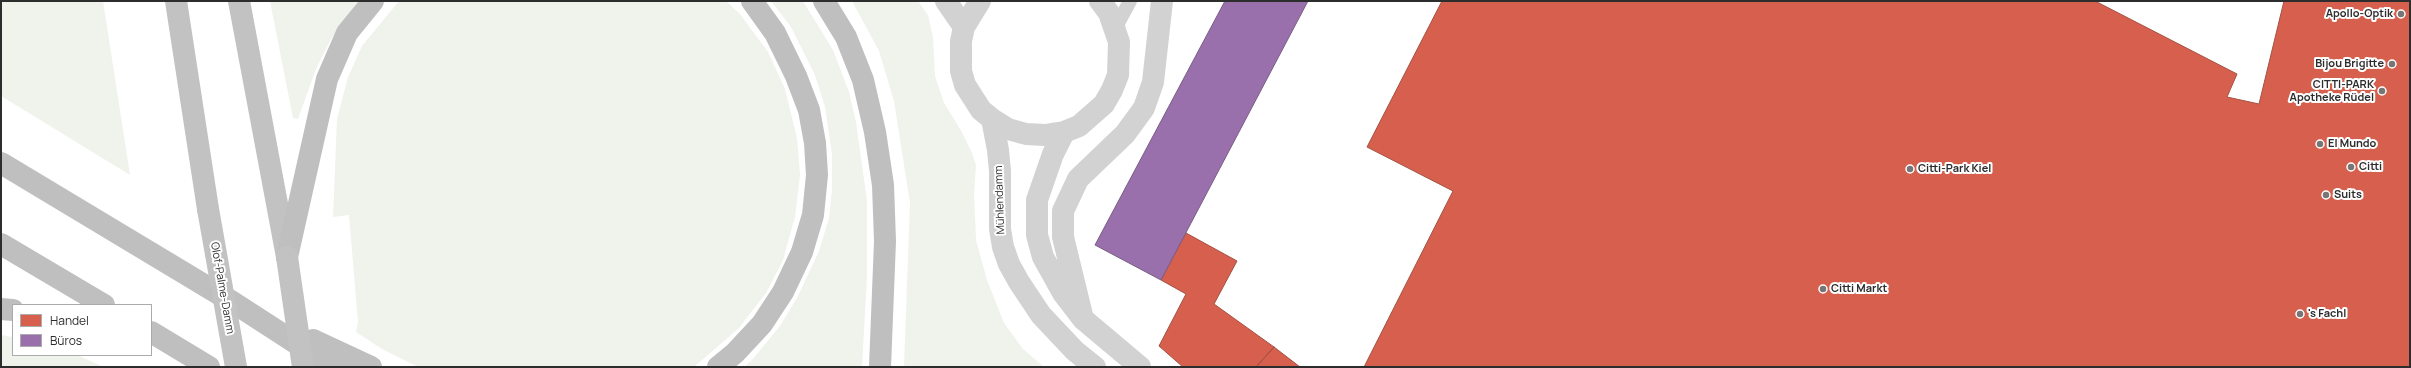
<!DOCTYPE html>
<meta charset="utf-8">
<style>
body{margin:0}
#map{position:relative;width:2411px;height:368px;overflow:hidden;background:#fff;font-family:Manrope,sans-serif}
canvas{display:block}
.frame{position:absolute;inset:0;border:2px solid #2d2d2d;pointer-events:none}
.legend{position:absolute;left:12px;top:304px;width:140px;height:52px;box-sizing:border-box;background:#fff;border:1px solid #ababab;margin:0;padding:5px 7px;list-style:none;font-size:12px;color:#2d2d2d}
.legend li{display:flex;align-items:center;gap:8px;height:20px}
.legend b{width:20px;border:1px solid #ababab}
</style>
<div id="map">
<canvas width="2411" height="368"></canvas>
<div class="frame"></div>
<ul class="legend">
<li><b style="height:11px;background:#d6604d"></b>Handel</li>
<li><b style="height:11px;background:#9970ab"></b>Büros</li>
</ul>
</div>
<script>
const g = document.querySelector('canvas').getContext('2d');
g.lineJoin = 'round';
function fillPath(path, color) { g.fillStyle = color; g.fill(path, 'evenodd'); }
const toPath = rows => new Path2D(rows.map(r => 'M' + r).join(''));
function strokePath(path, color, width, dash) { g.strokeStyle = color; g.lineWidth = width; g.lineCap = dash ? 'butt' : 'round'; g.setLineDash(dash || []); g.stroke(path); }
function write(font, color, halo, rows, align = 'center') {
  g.font = font + ' Manrope,sans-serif'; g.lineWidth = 4; g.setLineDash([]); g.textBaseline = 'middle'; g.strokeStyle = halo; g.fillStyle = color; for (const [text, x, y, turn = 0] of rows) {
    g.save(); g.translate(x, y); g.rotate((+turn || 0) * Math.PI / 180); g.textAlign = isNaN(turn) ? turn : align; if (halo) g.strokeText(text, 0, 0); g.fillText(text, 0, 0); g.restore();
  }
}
fillPath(toPath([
 [1,1,103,1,130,175,1,96],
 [270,1,358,1,331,39,316,69,298,119,293,118],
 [399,1,726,1,740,14,768,52,785,89,797,138,800,175,795,217,783,260,766,293,739,328,694,367,418,367,382,349,356,332,358,322,349,215,333,217,337,119,348,77,362,46],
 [771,1,803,1,833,50,849,92,856,122,867,201,867,276,862,367,744,367,752,360,780,326,798,296,819,251,829,218,832,190,832,154,825,107,815,75,791,27],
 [852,1,918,1,928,15,933,37,935,76,944,103,962,132,972,153,976,165,974,193,976,240,987,280,1004,323,1023,349,1044,367,904,367,910,203,894,101,879,51],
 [1,335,13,337,13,355,77,355,104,367,1,367]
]), '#eff3ec');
const shops = toPath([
 [1442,1,2095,1,2237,74,2227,97,2259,104,2284,1,2410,1,2410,367,1364,367,1453,191,1367,147,1442,1],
 [1186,233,1237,261,1214,304,1274,347,1256,367,1183,367,1159,346,1186,294,1161,280,1186,233],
 [1274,347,1300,367,1256,367,1274,347]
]);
fillPath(shops, '#d6604d');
strokePath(shops, '#a35143', 1);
const offices = toPath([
 [1225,1,1308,1,1161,280,1095,245,1225,1]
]);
fillPath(offices, '#9970ab');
strokePath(offices, '#795c85', 1);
strokePath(toPath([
 [1116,27,1130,1]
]), '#d2d2d2', 14);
strokePath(toPath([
 [946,1,964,27],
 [980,1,964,27,961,41,961,71,965,85,981,110,992,119,1008,129,1026,134,1045,135,1064,132,1079,126,1104,104,1112,90,1118,75,1119,42,1109,13,1100,1],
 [992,119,998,150,1000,171,1000,229,1003,247,1009,264,1019,282,1041,315,1075,351,1095,367],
 [1064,132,1053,154,1037,200,1037,235,1043,257,1063,293,1083,319,1140,367],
 [1083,319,1063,237,1063,211,1078,179,1125,134,1144,108,1153,82,1162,1]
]), '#d2d2d2', 22);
strokePath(toPath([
 [176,1,208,209],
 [239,1,287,257]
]), '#c2c2c2', 22);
strokePath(toPath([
 [824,1,846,37,863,80,875,132,883,185,885,241,880,367],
 [1,163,234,303,333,367],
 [1,244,104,305],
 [287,257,327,79,347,33,373,1],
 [1,309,13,310],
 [151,332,209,367],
 [313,340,371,367],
 [718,367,735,353,762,324,783,292,802,252,813,215,817,175,815,143,809,110,796,76,775,33,752,1]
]), '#bfbfbf', 22);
strokePath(toPath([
 [208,209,236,367],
 [287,257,303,367]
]), '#c2c2c2', 22);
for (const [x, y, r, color] of [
 [2401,14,4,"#767676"],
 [2392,64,4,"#767676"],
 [2382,91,4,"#767676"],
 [2320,144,4,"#767676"],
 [2351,167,4,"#767676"],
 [1910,169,4,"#767676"],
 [2326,195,4,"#767676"],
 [1823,289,4,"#767676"],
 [2300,314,4,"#767676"]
]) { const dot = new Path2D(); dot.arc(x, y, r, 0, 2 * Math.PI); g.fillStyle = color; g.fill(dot); strokePath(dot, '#fff', 1.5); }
write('bold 11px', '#2d2d2d', '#fff', [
 ["Apollo-Optik",2393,14,"right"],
 ["Bijou Brigitte",2384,64,"right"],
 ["CITTI-PARK",2374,85,"right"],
 ["Apotheke Rüdel",2374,98,"right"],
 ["El Mundo",2328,144],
 ["Citti",2359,167],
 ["Citti-Park Kiel",1918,169],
 ["Suits",2334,195],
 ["Citti Markt",1831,289],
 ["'s Fachl",2308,314]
], 'left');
write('11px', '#2d2d2d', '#fff', [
 ["Mühlendamm",1000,200,-92],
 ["Olof-Palme-Damm",222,288,80]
]);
</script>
